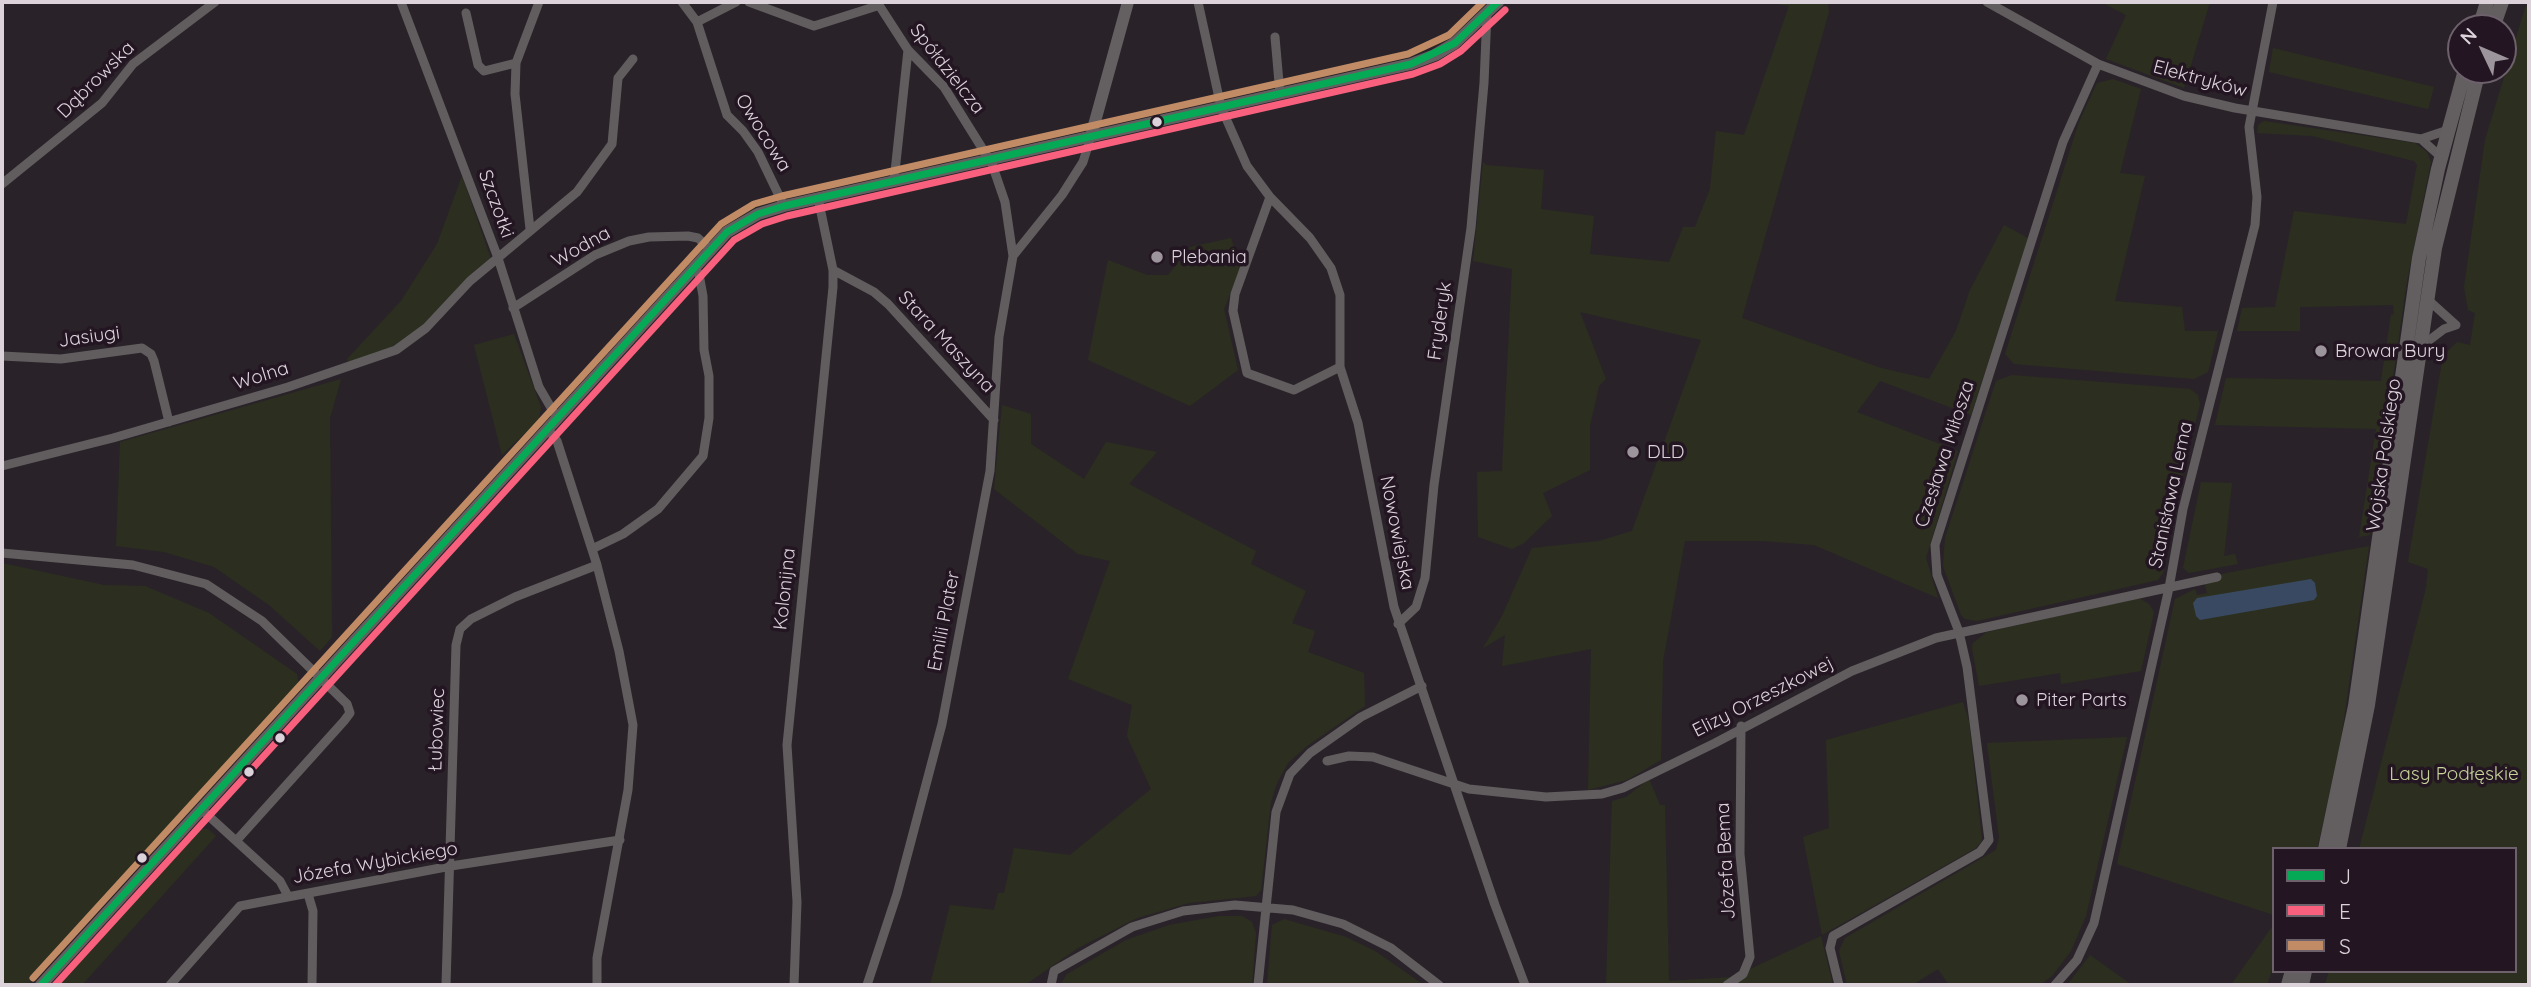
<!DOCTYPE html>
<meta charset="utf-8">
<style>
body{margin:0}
#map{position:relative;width:2531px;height:987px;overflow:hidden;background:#292329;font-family:Quicksand,sans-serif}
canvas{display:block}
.frame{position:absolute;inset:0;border:4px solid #dbd2da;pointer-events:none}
.legend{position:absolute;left:2272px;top:847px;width:245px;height:126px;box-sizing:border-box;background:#231622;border:2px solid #6d616c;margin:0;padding:9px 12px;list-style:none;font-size:21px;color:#dbd2da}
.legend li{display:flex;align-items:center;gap:14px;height:35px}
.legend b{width:35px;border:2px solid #6d616c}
.north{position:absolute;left:2447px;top:14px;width:70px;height:70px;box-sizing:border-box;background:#231622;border:2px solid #6d616c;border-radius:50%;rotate:314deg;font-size:19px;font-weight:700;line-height:28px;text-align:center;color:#dbd2da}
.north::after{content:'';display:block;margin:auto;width:24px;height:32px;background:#9d959c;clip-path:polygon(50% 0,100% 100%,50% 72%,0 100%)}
</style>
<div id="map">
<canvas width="2531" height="987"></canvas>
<div class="frame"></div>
<ul class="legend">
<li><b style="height:9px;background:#06aa56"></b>J</li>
<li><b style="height:9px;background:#f8607d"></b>E</li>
<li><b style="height:9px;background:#c18c65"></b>S</li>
</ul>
<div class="north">N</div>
</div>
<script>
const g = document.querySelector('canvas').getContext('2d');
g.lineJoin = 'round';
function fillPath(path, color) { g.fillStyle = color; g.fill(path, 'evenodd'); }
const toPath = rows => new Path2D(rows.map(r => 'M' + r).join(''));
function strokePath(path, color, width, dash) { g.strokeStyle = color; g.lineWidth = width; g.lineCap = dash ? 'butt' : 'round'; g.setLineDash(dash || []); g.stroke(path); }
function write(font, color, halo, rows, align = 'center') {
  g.font = font + ' Quicksand,sans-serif'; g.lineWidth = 7; g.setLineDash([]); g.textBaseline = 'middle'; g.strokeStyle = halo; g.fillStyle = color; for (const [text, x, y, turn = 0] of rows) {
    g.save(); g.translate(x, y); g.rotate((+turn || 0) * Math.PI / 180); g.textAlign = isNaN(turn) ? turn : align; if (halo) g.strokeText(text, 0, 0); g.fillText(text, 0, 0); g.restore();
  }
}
fillPath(toPath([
 [1765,2,1828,2,1829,12,1742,318,1881,368,1929,379,1956,331,1970,290,2004,225,2028,238,1971,415,1880,381,1857,412,1958,451,1926,558,1938,598,1814,545,1763,541,1685,541,1663,661,1661,760,1627,780,1588,790,1591,649,1502,666,1505,635,1483,648,1502,616,1532,548,1599,541,1632,531,1701,340,1580,312,1606,379,1599,386,1590,426,1590,470,1543,493,1552,516,1524,543,1512,549,1478,537,1477,472,1502,471,1512,269,1473,261,1483,162,1486,165,1544,170,1541,209,1594,216,1590,254,1669,262,1683,227,1695,227,1710,189,1716,131,1744,135,1789,6],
 [2101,2,2210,2,2184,88,2106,59,2126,15],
 [2529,2,2529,985,2325,985,2329,971,2515,971,2515,849,2359,849,2426,588,2428,569,2408,562,2443,356,2457,342,2470,345,2475,313,2468,310,2464,287,2485,140,2525,8],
 [2273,48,2434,87,2428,109,2269,72],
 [2113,79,2141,89,2120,173,2145,176,2115,301,2182,307,2185,331,2218,331,2208,372,2194,379,2014,364,2005,354,2079,122,2097,83],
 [2264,121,2415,143,2427,152,2431,162,2407,281,2370,535,2359,537,2376,429,2215,425,2226,378,2381,381,2391,315,2394,314,2393,305,2300,307,2300,331,2237,331,2242,308,2275,307,2294,211,2406,224,2417,165,2414,161,2312,136,2257,133,2258,125],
 [462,176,491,259,423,325,392,348,350,365,347,359,401,301,437,244],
 [1231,238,1235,252,1245,256,1224,309,1238,370,1190,406,1088,360,1108,260,1147,275,1168,275,1190,247],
 [514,334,541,407,540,414,539,420,502,455,474,345],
 [2012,375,2190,389,2198,395,2200,404,2174,508,2163,573,2158,580,1977,621,1965,619,1961,615,1943,566,1945,538,1996,381],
 [341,379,330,418,332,637,320,651,269,605,214,567,164,552,116,546,120,442],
 [1002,405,1031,414,1031,444,1084,479,1106,442,1157,452,1129,484,1256,551,1251,564,1306,591,1292,623,1315,631,1308,652,1364,673,1365,706,1307,746,1288,763,1277,783,1271,802,1261,890,1256,896,1189,903,1137,918,1078,948,1025,985,930,985,950,905,994,910,998,893,1004,893,1014,848,1070,855,1151,789,1127,736,1132,705,1068,679,1110,561,1078,554,994,489],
 [2201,482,2232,483,2224,556,2235,554,2238,564,2189,573,2183,568],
 [2369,546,2341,739,2320,836,2317,849,2274,849,2274,915,2117,864,2175,599,2195,589,2197,595,2207,593,2204,581,2211,576],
 [2,563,104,585,145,586,209,613,297,674,299,685,165,834,158,837,124,874,121,882,27,985,2,985],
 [2139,598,2149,604,2154,612,2141,671,2061,684,2060,673,1979,686,1972,648,1973,643,1987,632],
 [1963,702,1969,721,1982,841,1976,848,1822,935,1803,837,1829,828,1826,740],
 [2127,737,2086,916,2071,951,2052,976,2040,985,1949,985,1938,969,1912,985,1847,985,1839,951,1845,938,1996,850,1999,837,1987,743],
 [1649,779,1660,805,1665,805,1669,981,1733,977,1821,936,1833,985,1606,985,1612,801,1626,797],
 [200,829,208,829,216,836,82,985,54,985,189,837],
 [1219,916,1242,916,1252,922,1256,933,1252,985,1060,985,1067,974,1126,940,1169,925],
 [1284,919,1346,937,1375,951,1424,985,1267,985,1272,925],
 [2274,924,2274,963,2267,985,2231,985],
 [2090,955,2132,985,2067,985]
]), '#2c2f1f');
fillPath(toPath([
 [2311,579,2315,583,2317,596,2314,600,2200,620,2196,616,2193,603,2197,598]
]), '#394961');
strokePath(toPath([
 [401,2,498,258,539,387,557,418],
 [682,2,697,22,727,115,743,131,758,152,784,206],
 [749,2,814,26,877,6],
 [877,2,908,50,944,87,992,164,1005,202,1013,256],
 [1198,2,1221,107,1247,166,1270,197,1310,238,1331,268,1340,295,1340,367,1358,423,1394,607,1495,905,1525,985],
 [1987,2,2098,64,2184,96,2235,108,2421,139,2448,130],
 [466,13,478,65,484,71,516,63],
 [697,22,736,2],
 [1275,37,1280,94],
 [2421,139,2441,157],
 [894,181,908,50],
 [2,184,102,103,133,64,215,2],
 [1270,197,1235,294,1233,311,1247,373,1294,390,1340,367],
 [530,229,515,94,516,63,539,2],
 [833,270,874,292,888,304,994,420],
 [2426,298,2456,325],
 [513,308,595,255,629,241,649,237,688,236,698,238,710,249],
 [2419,348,2444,329,2456,325],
 [2,356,61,359,142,348,151,354,154,361,169,422],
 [547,428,557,441,597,565,619,651,633,725,628,790,597,958,597,985],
 [2,466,113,438,288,387,396,350,426,328,470,281,577,192,612,144,618,78,633,59],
 [592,549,623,534,658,509,703,456,709,418,709,376,704,350,703,296,699,274,694,267],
 [2,553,133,565,206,584,262,621,347,704,350,713,344,721,236,841],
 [1398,624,1416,607,1425,578,1434,485,1471,228,1484,83,1487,13],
 [1327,761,1349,756,1373,757,1469,789,1546,797,1602,794,1623,788,1715,743,1852,671,1936,638,2217,577],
 [201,809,280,881,288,896],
 [308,894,313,911,312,985],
 [170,985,240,906,451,866,620,840],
 [446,985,456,645,460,629,471,619,515,597,597,565],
 [794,985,797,902,787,745,833,287,833,270,818,198],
 [867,985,897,894,942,724,990,471,999,337,1013,256,1062,195,1083,162,1091,136],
 [1051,985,1054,971,1132,927,1183,911,1235,905,1293,910,1343,924,1391,948,1439,985],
 [1258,985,1276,812,1290,774,1310,753,1361,717,1422,686],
 [1727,985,1743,974,1750,957,1740,854,1741,726],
 [1839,985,1830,948,1833,936,1980,852,1989,840,1967,667,1959,632,1937,575,1935,545,2063,142,2098,64],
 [2055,985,2077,960,2094,923,2169,588,2183,509,2255,225,2257,197,2249,127,2273,2]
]), '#615d5e', 9);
strokePath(toPath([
 [1091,136,1128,2],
 [41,985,727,232,758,214,784,206,1411,64,1435,55,1455,43,1498,2]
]), '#645f60', 12);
strokePath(toPath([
 [2479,28,2487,2],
 [2493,28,2502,2],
 [2325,849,2355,706,2419,258,2438,169,2465,70],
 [2339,849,2368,705,2435,248,2479,70],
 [2288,985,2292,971],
 [2302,985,2305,971]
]), '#635e60', 14);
strokePath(toPath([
 [41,985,727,232,758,214,784,206,1411,64,1455,43,1498,2]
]), '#06aa56', 7);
strokePath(toPath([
 [55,985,734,240,762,224,787,216,1413,74,1440,64,1461,51,1505,10]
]), '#f8607d', 7);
strokePath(toPath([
 [33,978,721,224,754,204,782,196,1408,54,1449,35,1483,2]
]), '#c18c65', 7);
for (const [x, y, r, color] of [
 [1157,122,6,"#dbd2da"],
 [1157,257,7,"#9d959c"],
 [2321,351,7,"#9d959c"],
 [1633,452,7,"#9d959c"],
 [2022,700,7,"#9d959c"],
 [280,738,6,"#dbd2da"],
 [249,772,6,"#dbd2da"],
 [142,858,6,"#dbd2da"]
]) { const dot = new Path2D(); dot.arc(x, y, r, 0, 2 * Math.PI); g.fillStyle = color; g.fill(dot); strokePath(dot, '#231622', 2.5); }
write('19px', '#dbd2da', '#231622', [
 ["Spółdzielcza",947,69,52],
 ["Elektryków",2200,79,15],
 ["Dąbrowska",96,80,-45],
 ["Owocowa",763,133,58],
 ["Szczotki",496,204,70],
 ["Wodna",581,247,-29],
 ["Fryderyk",1440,321,-82],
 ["Jasiugi",89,337,-8],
 ["Stara Maszyna",946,342,47],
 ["Wolna",261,376,-17],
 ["Czesława Miłosza",1945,454,-72],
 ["Wojska Polskiego",2384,455,-82],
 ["Stanisława Lema",2171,495,-78],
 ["Nowowiejska",1397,533,79],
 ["Kolonijna",785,589,-84],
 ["Emilii Plater",944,621,-79],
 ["Elizy Orzeszkowej",1763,697,-27],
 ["Łubowiec",437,730,-88],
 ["Józefa Bema",1726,861,-93],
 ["Józefa Wybickiego",375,863,-10]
]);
write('19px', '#dbd2da', '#231622', [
 ["Plebania",1171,257],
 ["Browar Bury",2335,351],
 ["DLD",1647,452],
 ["Piter Parts",2036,700]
], 'left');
write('19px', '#c6d299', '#231622', [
 ["Lasy Podłęskie",2454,774]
]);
</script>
